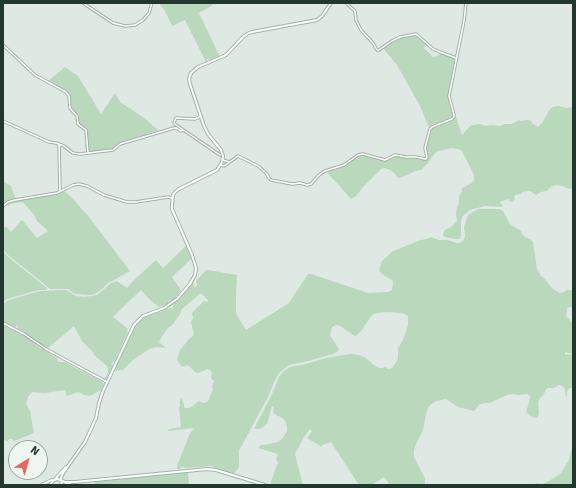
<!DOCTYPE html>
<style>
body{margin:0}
#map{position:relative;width:576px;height:488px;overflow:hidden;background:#dfe9e3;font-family:Signika,sans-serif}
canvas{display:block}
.frame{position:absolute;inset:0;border:4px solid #22372d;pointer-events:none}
.north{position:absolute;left:8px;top:440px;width:40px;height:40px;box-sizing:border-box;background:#eff6f1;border:1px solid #9daaa3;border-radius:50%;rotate:37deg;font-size:11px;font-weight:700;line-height:16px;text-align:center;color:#22372d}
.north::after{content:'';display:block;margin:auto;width:14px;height:18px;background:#e56860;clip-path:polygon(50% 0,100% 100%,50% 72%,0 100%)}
</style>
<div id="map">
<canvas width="576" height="488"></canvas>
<div class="frame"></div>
<div class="north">N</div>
</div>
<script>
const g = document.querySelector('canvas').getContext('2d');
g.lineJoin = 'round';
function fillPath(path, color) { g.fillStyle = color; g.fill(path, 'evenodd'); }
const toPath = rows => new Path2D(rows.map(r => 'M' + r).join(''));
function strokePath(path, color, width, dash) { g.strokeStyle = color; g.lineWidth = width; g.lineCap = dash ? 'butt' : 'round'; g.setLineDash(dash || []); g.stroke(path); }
fillPath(toPath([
 [159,3,212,3,213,5,199,13,220,57,211,61,209,59,207,59,206,62,185,20,172,26,165,11],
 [416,34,427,45,424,48,433,57,439,55,440,53,455,59,448,96,454,116,452,119,430,127,428,125,420,106,397,65,383,48,389,44,400,38],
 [65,67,78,76,101,114,115,93,120,102,143,117,158,130,157,131,121,142,112,149,109,150,108,148,107,150,89,152,87,129,79,124,77,115,70,107,69,95,67,91,48,81],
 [558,106,567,108,573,107,573,189,566,188,563,186,557,185,552,186,547,191,541,192,536,195,530,191,523,192,521,194,515,195,514,197,515,199,512,202,509,201,508,199,500,202,503,207,485,206,470,210,463,216,461,221,461,236,459,239,456,239,444,237,443,234,445,230,451,227,457,221,456,213,457,207,459,203,459,197,462,191,462,188,472,183,474,180,474,175,462,151,458,149,452,148,436,152,428,163,421,170,415,171,408,175,399,178,397,177,395,174,391,170,384,168,381,169,363,187,356,196,351,199,326,171,344,166,356,156,363,155,383,160,395,156,406,158,414,158,424,160,427,159,428,155,426,148,430,129,432,127,455,119,456,117,462,135,471,125,474,125,480,124,486,126,491,125,500,126,504,124,512,124,519,120,521,121,526,120,530,120,533,124,538,127,542,123,550,109,553,107],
 [3,181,11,186,16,199,8,201,3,205],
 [63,190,72,198,89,217,130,271,116,279,108,283,102,289,95,294,91,295,75,294,68,289,50,289,38,279,8,255,3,249,3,229,6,226,11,232,22,220,37,238,48,231,37,221,34,215,24,203,20,202,10,204,9,206,7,204,16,201,52,195,58,193],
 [478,209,499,209,503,211,510,224,521,231,522,234,525,237,530,239,533,242,537,269,541,276,544,278,553,289,560,293,564,292,566,290,573,290,573,307,569,307,567,308,566,316,573,324,573,354,565,352,565,354,573,355,573,388,569,388,567,392,567,396,566,396,564,387,562,386,559,385,554,388,548,388,546,389,544,394,540,398,538,402,539,413,538,417,536,418,530,416,526,412,530,399,530,396,527,394,518,395,512,394,507,395,490,403,485,403,480,404,474,411,458,407,446,399,436,401,429,406,426,414,423,430,416,444,414,451,414,457,425,478,425,485,390,485,384,477,372,485,359,485,331,442,322,445,322,447,307,438,312,431,310,429,304,437,295,454,302,482,303,483,302,485,270,485,278,462,276,460,278,454,258,448,261,445,264,445,278,442,282,439,287,431,287,427,286,423,284,419,273,413,274,407,272,406,267,424,262,428,258,429,254,429,273,392,279,377,284,371,290,367,302,365,326,358,350,354,359,355,366,358,374,365,379,368,382,368,386,367,388,369,392,368,397,361,398,357,398,348,403,340,408,325,408,316,402,313,387,312,376,313,372,315,367,322,362,330,356,336,353,335,340,326,336,325,332,327,330,335,339,349,337,352,333,354,308,361,289,365,280,372,275,380,268,397,241,447,239,450,239,467,234,474,222,470,220,468,218,469,211,466,186,468,183,467,181,467,180,469,177,469,177,466,190,433,194,428,168,431,169,429,181,427,179,407,180,407,180,398,182,400,185,408,189,408,193,406,199,401,203,403,207,402,209,400,210,396,213,390,212,387,214,381,211,378,212,372,210,370,207,369,201,372,196,373,188,365,182,367,177,360,180,350,190,338,192,337,194,334,191,322,193,318,192,313,204,301,207,302,208,300,201,293,182,309,180,314,173,324,168,328,161,338,159,342,166,348,157,347,151,348,133,360,123,370,113,371,135,326,137,323,147,315,160,312,170,308,172,309,173,308,173,305,193,282,195,284,193,285,195,287,197,285,196,281,206,270,208,270,237,275,236,294,236,313,238,317,246,330,289,303,308,274,311,274,368,293,388,292,392,290,393,282,392,280,382,274,379,270,382,261,393,251,421,240,427,239,431,237,439,240,448,240,457,243,460,243,464,240,465,236,464,227,468,215],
 [187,245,192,258,172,277,181,290,179,292,180,293,172,301,169,300,168,302,168,303,159,307,150,300,141,290,113,317,128,329,127,330,128,332,114,362,113,362,111,364,113,366,106,379,104,379,108,373,108,368,107,366,93,354,94,353,82,341,74,326,48,348,35,341,35,339,33,339,17,329,18,326,17,325,15,328,3,321,3,304,9,300,40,291,66,290,76,296,83,297,92,296,97,295,102,291,111,283,117,281,127,288,132,282,156,260,163,268],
 [3,251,7,256,47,288,45,290,39,290,7,299,3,302],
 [3,324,23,335,32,341,41,349,42,348,57,358,58,362,64,362,101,381,104,384,101,390,90,396,84,395,78,392,67,396,65,390,45,393,32,392,28,397,26,403,31,413,31,417,34,433,14,441,12,439,9,439,8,442,5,440,3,441],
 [573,449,573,485,534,485,537,483,542,484,549,481,561,473,569,460,571,451],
 [188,472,189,485,95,485,94,482,94,481]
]), '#b9d8bc');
const street = toPath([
 [83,3,113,23,125,26,135,25,143,20,149,13,152,3],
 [346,3,355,11,356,20,361,30,373,43,377,50,379,50,392,41,400,37,416,34,433,49,440,52,456,58],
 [3,45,35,75,66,92,69,96,70,108,77,116,78,124,86,130,88,153],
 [201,116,195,119,176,118,175,120,174,123,176,125,220,155],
 [3,121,49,142,56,143,64,146,73,153,80,154,113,150,120,144,174,128,176,128,181,131,183,130],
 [59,144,60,191],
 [223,160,229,162],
 [221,165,224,166,238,156,258,166,266,173,269,178,271,180,292,184,300,183,307,185,311,184,319,175,325,171,344,165,358,155,363,154,385,160,395,155,406,157,416,157,425,159,426,159,427,157,425,148,430,129,432,127,452,119,454,117,454,115,449,96,464,21,466,3],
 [3,206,8,202,15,200,57,193,73,185,79,184,87,186,104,195,127,202,136,202,168,197,172,198],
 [3,323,24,334,46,349,66,360,107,382]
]);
const secondary = toPath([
 [55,479,66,467],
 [61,480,61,478,63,473,85,442,91,429,96,418,99,403,103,391,134,325,143,316,164,308,177,299,190,284,195,275,196,268,192,255,172,209,172,204,173,195,175,192,179,189,217,170,222,162,223,156,221,150,208,134,204,126,190,84,189,79,191,73,198,67,226,55,243,37,247,34,252,32,317,20,322,16,331,3],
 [62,481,65,482,75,482,207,469,216,470,265,485],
 [41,485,52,480],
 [50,485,54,480,58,479,62,481,61,485],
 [64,485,70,483]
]);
strokePath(street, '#a3b0a9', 3.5);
strokePath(secondary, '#9fb4a8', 4);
strokePath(street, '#fff', 1.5);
strokePath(secondary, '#fff', 2);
</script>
